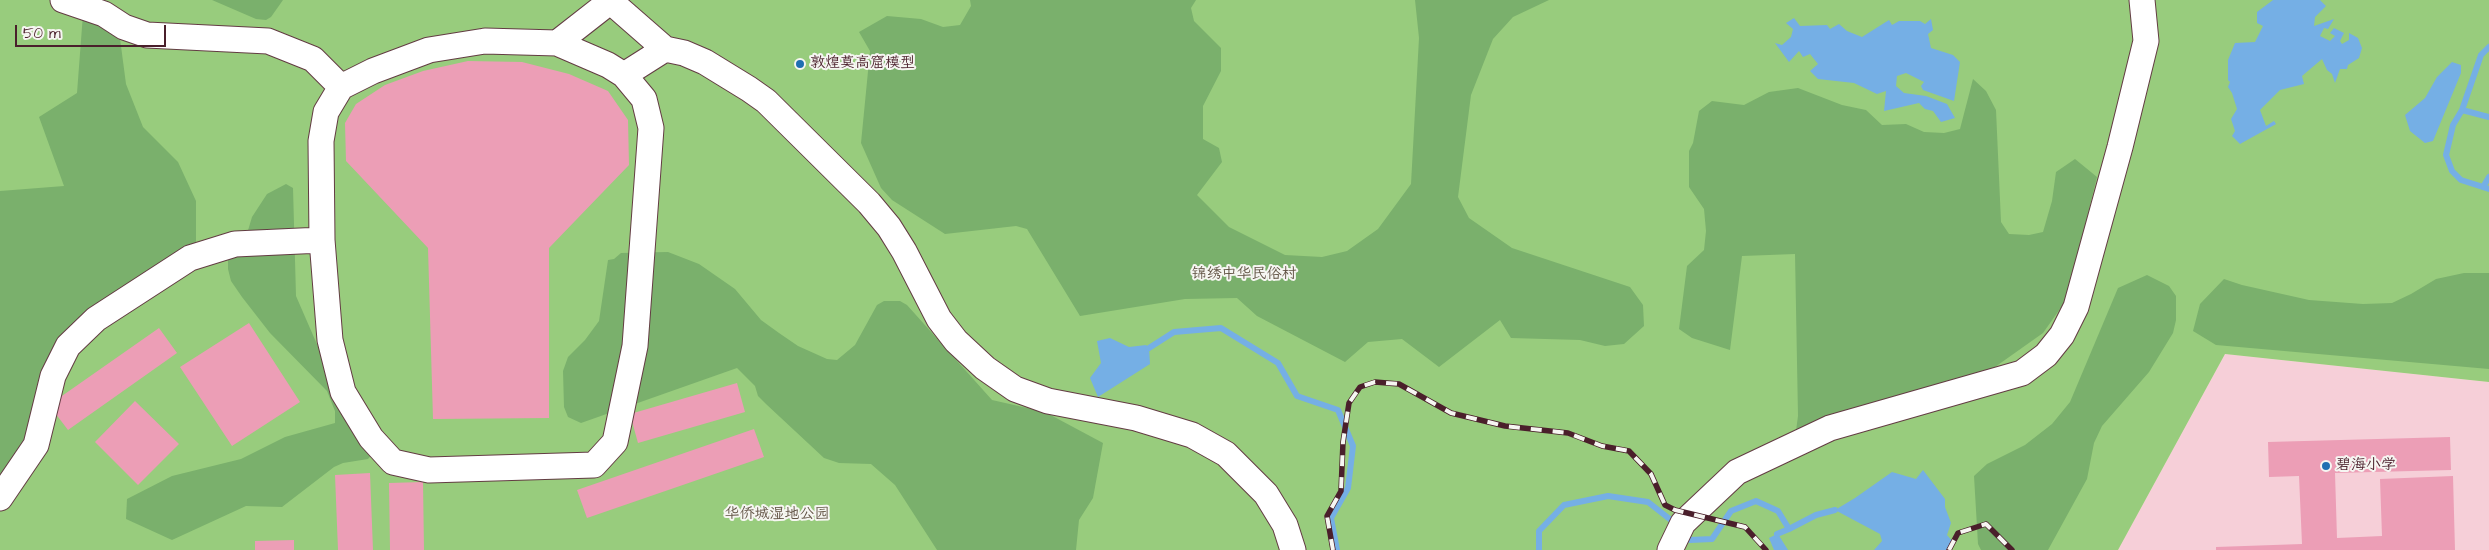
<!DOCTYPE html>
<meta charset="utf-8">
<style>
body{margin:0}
#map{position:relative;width:2489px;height:550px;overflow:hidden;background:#f1e3c9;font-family:"Architects Daughter",sans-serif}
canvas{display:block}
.scale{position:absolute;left:15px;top:25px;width:151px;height:22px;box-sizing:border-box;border:2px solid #4a1f2b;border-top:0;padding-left:6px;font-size:15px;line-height:18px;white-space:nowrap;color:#4a1f2b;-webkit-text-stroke:4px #f6f6f2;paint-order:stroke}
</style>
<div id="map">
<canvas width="2489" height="550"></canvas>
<div class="scale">50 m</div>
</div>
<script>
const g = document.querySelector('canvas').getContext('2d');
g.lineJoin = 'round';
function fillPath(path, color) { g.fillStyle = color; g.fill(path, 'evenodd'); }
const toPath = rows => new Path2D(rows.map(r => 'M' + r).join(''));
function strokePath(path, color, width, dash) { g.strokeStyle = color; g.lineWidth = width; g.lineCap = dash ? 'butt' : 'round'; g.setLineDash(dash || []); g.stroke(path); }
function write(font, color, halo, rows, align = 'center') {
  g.font = font + ' "Architects Daughter","LXGW WenKai TC",sans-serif'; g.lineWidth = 4; g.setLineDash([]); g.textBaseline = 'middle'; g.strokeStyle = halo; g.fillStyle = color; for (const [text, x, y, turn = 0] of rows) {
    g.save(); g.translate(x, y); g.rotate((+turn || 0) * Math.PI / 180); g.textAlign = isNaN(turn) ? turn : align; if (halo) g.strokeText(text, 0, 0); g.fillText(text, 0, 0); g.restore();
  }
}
fillPath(toPath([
 [2225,354,2489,382,2489,550,2118,550]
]), '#f6cfd8');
fillPath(toPath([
 [0,0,2489,0,2489,382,2225,354,2118,550,0,550]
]), '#98cc7d');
fillPath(toPath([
 [212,0,283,0,271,17,266,20,256,19],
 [970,0,1196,0,1191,8,1194,21,1221,48,1221,71,1203,106,1203,139,1219,148,1222,162,1197,195,1229,227,1285,255,1322,257,1347,251,1378,229,1411,184,1419,38,1415,0,1549,0,1513,17,1493,39,1471,95,1458,197,1469,218,1512,248,1630,287,1643,305,1644,326,1624,344,1605,346,1580,340,1511,338,1500,320,1439,367,1402,339,1368,342,1345,362,1257,316,1237,298,1185,299,1080,316,1027,229,1016,226,945,234,892,200,881,188,861,143,870,51,859,32,887,16,921,19,943,27,960,25,971,6],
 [83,14,119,31,126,84,143,127,178,162,196,201,196,250,92,314,30,442,0,488,0,191,64,186,39,117,77,93],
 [1973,79,1986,91,1996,110,2001,222,2009,234,2029,235,2043,232,2052,201,2056,172,2075,159,2097,177,2067,299,2043,333,1995,367,1947,386,1796,431,1798,416,1795,254,1742,256,1730,350,1692,338,1679,329,1687,266,1704,250,1706,231,1704,209,1689,187,1689,151,1693,143,1699,111,1712,101,1744,105,1769,92,1798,88,1842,105,1866,110,1882,125,1906,124,1924,132,1944,133,1960,129],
 [286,184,293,188,296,296,339,395,373,453,368,459,343,463,334,467,282,507,246,506,172,540,126,519,127,499,172,476,241,459,285,437,335,423,335,411,327,391,270,333,242,297,231,281,228,269,228,259,241,254,252,217,267,194],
 [668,252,699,264,735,289,761,320,779,333,798,346,827,359,837,360,855,345,877,305,884,301,900,301,907,305,992,400,1045,412,1103,443,1093,498,1079,520,1076,550,937,550,895,485,871,464,839,463,824,458,766,404,758,396,755,386,737,368,581,423,568,417,564,407,563,371,568,357,585,340,599,321,608,260,614,259,621,253],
 [2464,273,2489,273,2489,369,2216,345,2193,331,2200,304,2224,279,2242,285,2309,300,2363,304,2392,303,2411,294,2436,279],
 [2147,275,2169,286,2176,296,2176,320,2173,333,2149,372,2102,426,2094,443,2087,479,2048,550,1981,550,1978,544,1974,476,1987,464,2025,445,2052,424,2070,402,2118,288]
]), '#7ab06c');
fillPath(toPath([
 [2273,0,2320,0,2326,6,2315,17,2314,26,2334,19,2328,29,2324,28,2320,36,2330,41,2335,36,2330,33,2334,28,2344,33,2340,41,2342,44,2349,40,2349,33,2358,38,2362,48,2359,58,2348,65,2347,69,2340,69,2335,83,2332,74,2327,70,2322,59,2302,76,2304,84,2280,90,2260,110,2266,126,2274,121,2276,124,2240,144,2232,136,2235,131,2231,119,2237,109,2232,93,2228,87,2230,82,2228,80,2228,60,2235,43,2255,42,2263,26,2257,23,2257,12],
 [1794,18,1800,26,1827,25,1830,29,1839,24,1847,31,1862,37,1889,20,1892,25,1899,21,1920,21,1925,24,1931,19,1933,30,1928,34,1931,48,1953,55,1960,62,1954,101,1923,90,1921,86,1924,82,1906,73,1897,76,1896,86,1904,93,1926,96,1947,104,1955,118,1941,122,1933,111,1925,109,1919,103,1884,111,1886,91,1877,94,1854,83,1818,79,1810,71,1818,64,1810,54,1803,57,1799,51,1789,62,1775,43,1782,45,1791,37,1793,29,1786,23],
 [2452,62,2461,65,2461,73,2433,141,2425,143,2410,131,2405,115,2425,98,2437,77],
 [1110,338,1129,347,1146,345,1149,348,1150,364,1098,397,1090,378,1101,363,1097,341],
 [1923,470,1945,499,1945,507,1951,523,1947,535,1953,542,1946,550,1874,550,1882,541,1880,534,1835,510,1855,498,1892,472,1916,479],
 [1777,534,1778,534,1788,550,1774,550,1769,538]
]), '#75afe5');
strokePath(toPath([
 [2489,47,2481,55,2462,110,2453,125,2446,155,2452,171,2461,180,2489,189],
 [2462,110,2489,117],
 [2483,187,2489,177],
 [1149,348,1174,332,1221,328,1278,363,1297,396,1338,410,1353,446,1348,488,1331,518,1337,550],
 [1789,529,1816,515,1835,510],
 [1685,533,1690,540,1712,539,1731,511,1756,501,1778,511,1789,529,1777,534],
 [1539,550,1539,531,1564,505,1608,496,1648,502,1676,524]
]), '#75afe5', 6);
fillPath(toPath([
 [468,61,522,62,569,74,608,91,628,120,629,165,549,248,549,418,433,419,428,248,346,161,345,123,356,104,385,85,423,71],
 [249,323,300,402,232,446,180,367],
 [159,328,177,353,68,430,49,405],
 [737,383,745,412,638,443,630,414],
 [135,401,179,444,138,485,95,442],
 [754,429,764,457,587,518,577,490],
 [2450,437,2451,470,2335,473,2337,538,2382,536,2380,479,2453,476,2455,550,2216,550,2216,547,2302,544,2299,476,2269,477,2268,442],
 [370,473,373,550,338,550,335,475],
 [423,482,424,550,390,550,389,483],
 [294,540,294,550,255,550,255,541]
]), '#ec9eb6');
const minor = toPath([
 [63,0,104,14,124,27,147,35,268,41,313,59,341,87],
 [609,0,665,49],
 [485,41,557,43,608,65,624,75,644,99,651,128,635,346,615,442,594,465,429,470,393,462,371,438,343,392,330,340,322,240,321,141,326,112,341,87,373,71,429,50,485,41],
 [557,43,612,0],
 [624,75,665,49,684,53,705,62,749,89,766,101,869,203,889,227,904,251,939,319,956,341,985,368,1015,389,1048,401,1136,418,1192,435,1226,454,1266,494,1285,525,1293,550],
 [0,498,36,445,53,376,68,346,96,319,190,258,235,244,322,240],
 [1670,550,1683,523,1737,472,1830,428,2022,373,2046,355,2062,335,2076,307,2120,147,2146,41,2142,0]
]);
strokePath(minor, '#633c43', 27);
strokePath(minor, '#fff', 25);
const rail = toPath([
 [1333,550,1327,516,1341,491,1343,442,1349,403,1360,387,1375,382,1399,384,1451,413,1505,426,1568,433,1602,446,1629,451,1651,474,1665,505,1675,510,1745,527,1766,550],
 [1949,550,1958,533,1986,524,2012,550]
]);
strokePath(rail, '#4a1f2b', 5.5);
strokePath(rail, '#f6f6f2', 4, [11]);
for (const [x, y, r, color] of [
 [800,64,5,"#1f6fb2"],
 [2326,466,5,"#1f6fb2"]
]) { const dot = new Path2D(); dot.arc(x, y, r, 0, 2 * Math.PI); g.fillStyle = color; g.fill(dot); strokePath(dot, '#f6f6f2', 2); }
write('15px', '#4a1f2b', '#f6f6f2', [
 ["敦煌莫高窟模型",810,64],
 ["碧海小学",2336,466]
], 'left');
write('15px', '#615344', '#f6f6f2', [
 ["锦绣中华民俗村",1244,275],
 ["华侨城湿地公园",777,515]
]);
</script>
